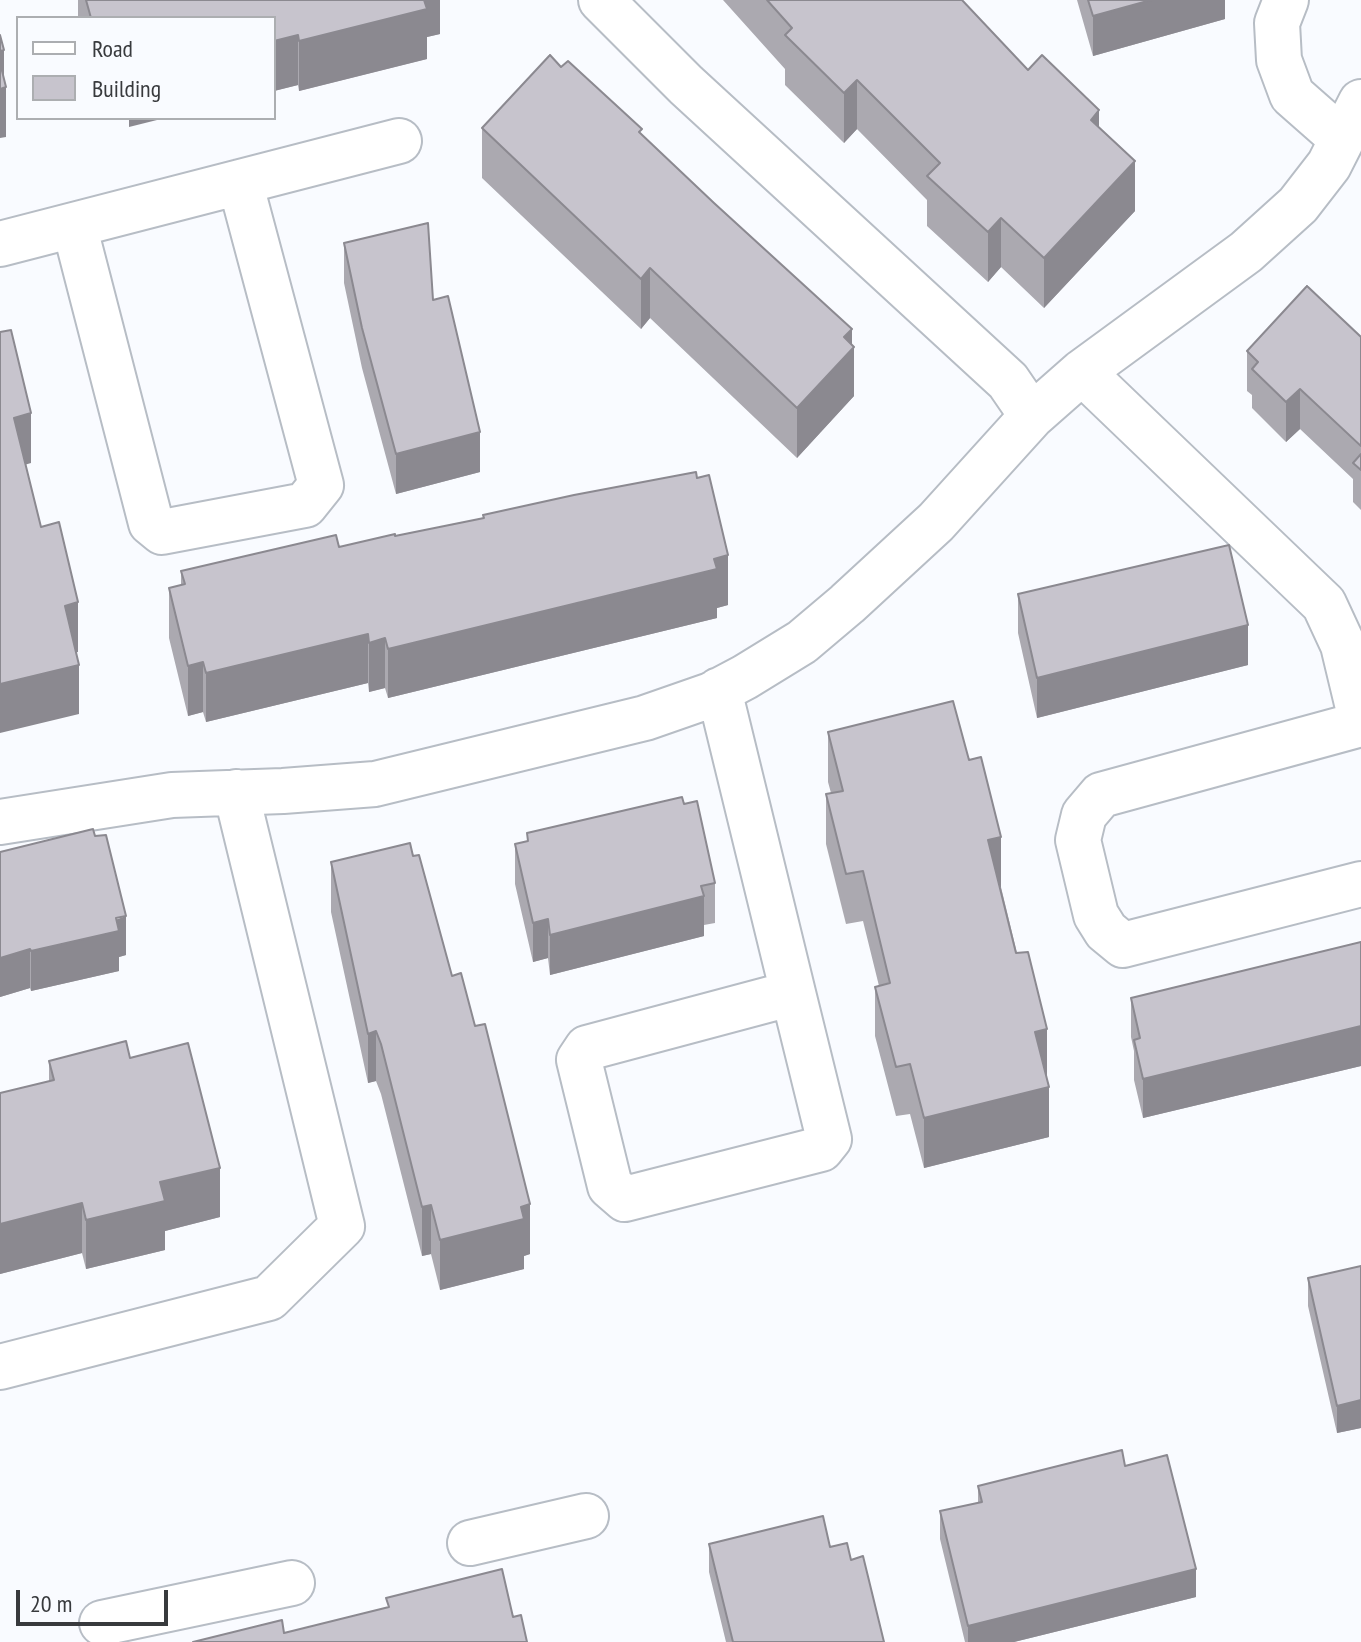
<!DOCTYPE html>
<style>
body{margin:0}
#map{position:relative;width:1361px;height:1642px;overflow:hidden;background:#f9fbff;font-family:"PT Sans Narrow",sans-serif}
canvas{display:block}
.legend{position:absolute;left:16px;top:16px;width:260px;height:104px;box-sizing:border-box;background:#f9fbff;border:2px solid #acaeb1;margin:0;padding:10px 14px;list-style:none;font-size:24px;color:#383a3d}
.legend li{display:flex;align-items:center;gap:16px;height:40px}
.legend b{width:40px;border:2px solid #acaeb1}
.scale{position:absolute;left:16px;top:1590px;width:152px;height:36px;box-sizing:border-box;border:4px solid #383a3d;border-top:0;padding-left:10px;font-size:24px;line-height:28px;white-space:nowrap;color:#383a3d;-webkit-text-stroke:6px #f9fbff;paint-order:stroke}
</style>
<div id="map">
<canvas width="1361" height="1642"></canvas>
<ul class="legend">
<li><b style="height:10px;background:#fff"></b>Road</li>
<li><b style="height:22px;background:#c7c4cd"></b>Building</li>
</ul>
<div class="scale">20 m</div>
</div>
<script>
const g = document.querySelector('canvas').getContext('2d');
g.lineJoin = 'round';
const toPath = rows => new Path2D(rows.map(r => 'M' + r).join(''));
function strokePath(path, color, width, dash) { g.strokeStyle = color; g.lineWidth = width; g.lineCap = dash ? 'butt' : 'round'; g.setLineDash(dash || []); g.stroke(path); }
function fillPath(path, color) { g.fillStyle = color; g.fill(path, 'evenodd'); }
const minor = toPath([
 [601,0,686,85,1008,381,1032,416],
 [1286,0,1277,23,1279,60,1292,95,1342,139],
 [74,225,151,523,162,532,305,505,321,485,240,182],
 [0,244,399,141],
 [1082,372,1324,604,1343,645,1361,720],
 [719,690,793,993,829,1139,821,1149,625,1199,610,1186,579,1060,587,1048,793,993],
 [1361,724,1101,795,1084,815,1078,840,1096,915,1106,931,1123,945,1361,884],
 [0,822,172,795,283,791,375,784,645,718,711,695,745,677,802,642,847,604,936,522,1032,416,1082,372,1246,252,1298,205,1329,165,1361,102],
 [0,1367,269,1298,342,1226,236,792],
 [470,1543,586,1516],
 [102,1623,292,1583]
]);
strokePath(minor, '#b7bdc5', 48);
strokePath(minor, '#fff', 44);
fillPath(toPath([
 [78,0,440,0,440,34,427,37,427,59,299,91,298,85,274,91,274,18,78,18],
 [723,0,962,0,1028,70,1099,128,1135,211,1044,308,1001,267,988,282,927,226,927,200,857,129,844,143,785,85,785,69],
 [1077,0,1225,0,1225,19,1093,56],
 [561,67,642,135,852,344,854,396,797,458,650,318,641,329,482,178,482,128],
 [344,243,433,300,480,472,396,494,362,368,344,283],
 [1361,337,1361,510,1353,502,1353,479,1300,429,1286,442,1252,408,1252,395,1247,391,1247,351],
 [483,515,728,605,717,608,717,618,388,698,385,688,369,692,368,683,206,722,203,712,188,716,169,638,169,588,181,585,181,571,339,547,483,518],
 [1018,594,1248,665,1037,718,1018,633],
 [828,732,1001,887,1047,1077,1049,1137,924,1168,910,1114,896,1116,875,1036,875,987,879,986,863,921,846,924,826,844,826,794,831,793,828,782],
 [684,804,715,883,715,923,704,925,704,936,550,975,548,958,533,962,515,884,515,844,527,841,527,833],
 [0,852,126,955,119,957,119,971,31,991,30,988,0,997],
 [331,862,452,976,530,1254,524,1256,524,1269,440,1290,431,1254,422,1256,381,1094,376,1081,368,1083,331,912],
 [1361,942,1361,1066,1143,1118,1134,1080,1134,1051,1131,1037,1131,998],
 [130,1058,220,1217,165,1231,165,1250,86,1269,82,1253,0,1274,0,1093,49,1081,49,1061],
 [1361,1266,1361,1428,1337,1433,1308,1306,1308,1278],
 [1125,1466,1196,1597,1014,1642,965,1642,940,1539,940,1511,978,1503,978,1486],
 [709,1544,830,1547,851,1560,884,1642,726,1642,709,1572]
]), '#aba9b0');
fillPath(toPath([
 [421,0,440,0,440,34,427,37,427,59,299,91,299,41],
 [1151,0,1225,0,1225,19,1093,56,1093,16],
 [298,35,298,85,274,91,274,41],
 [4,50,4,88,6,87,6,137,0,138,0,51],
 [857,80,857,129,844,143,844,93],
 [1099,110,1099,160,1091,120],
 [129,118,165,118,129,127],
 [1135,161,1135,211,1044,308,1044,258],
 [1001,218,1001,267,988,282,988,232],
 [650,268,650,318,641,329,641,279],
 [852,329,852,350,854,347,854,396,797,458,797,408,844,337],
 [1300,389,1300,429,1286,442,1286,402],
 [31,413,31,463,14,468,14,418],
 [480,432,480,472,396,494,396,454],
 [728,555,728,605,717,608,717,618,388,698,388,649],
 [78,602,78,652,65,655,65,606],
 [1248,625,1248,665,1037,718,1037,678],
 [368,634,368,683,206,722,206,673],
 [385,638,385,688,369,692,369,643],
 [203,662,203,712,188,716,188,666],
 [79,665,79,714,0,733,0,684],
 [1001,837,1001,887,988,889,988,840],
 [704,896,704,936,550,975,550,935],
 [126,916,126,955,119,957,119,971,31,991,31,951],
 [548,919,548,958,533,962,533,923],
 [30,949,30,988,0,997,0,958],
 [1361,1026,1361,1066,1143,1118,1143,1079],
 [1047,1029,1047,1078,1035,1032],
 [376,1031,376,1081,368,1083,368,1034],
 [1049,1087,1049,1137,924,1168,924,1118],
 [220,1168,220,1217,165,1231,165,1250,86,1269,86,1220,160,1182],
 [82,1203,82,1253,0,1274,0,1224],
 [530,1204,530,1254,524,1256,524,1269,440,1290,440,1240,521,1207],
 [431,1205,431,1254,422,1256,422,1207],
 [1361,1400,1361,1428,1337,1433,1337,1406],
 [1196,1569,1196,1597,1014,1642,968,1642,968,1626]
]), '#8b8990');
const building = toPath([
 [86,0,424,0,427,9,299,41,298,35,274,41,274,18,91,18,86,0],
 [767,0,962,0,1028,70,1042,55,1099,110,1091,120,1135,161,1044,258,1001,218,988,232,927,176,940,163,857,80,844,93,785,35,792,28,767,0],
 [1088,0,1151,0,1093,16,1088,0],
 [0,35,4,50,0,51,0,35],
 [550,55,561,67,568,61,642,129,639,132,714,203,852,329,844,337,854,347,797,408,650,268,641,279,482,128,550,55],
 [0,63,6,87,0,89,0,63],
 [428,223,433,300,448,296,480,432,396,454,362,328,344,243,428,223],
 [1307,286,1361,337,1361,446,1300,389,1286,402,1252,369,1258,362,1247,351,1307,286],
 [11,330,31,413,14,418,41,527,59,522,78,602,65,606,79,665,0,684,0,332,11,330],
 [1361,454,1361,470,1353,463,1361,454],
 [696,472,697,478,709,475,728,555,714,559,717,569,388,649,385,638,369,643,368,634,206,673,203,662,188,666,169,588,185,584,181,571,336,535,339,547,395,534,395,536,484,518,483,515,574,495,696,472],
 [1229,545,1248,625,1037,678,1018,594,1229,545],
 [953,701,969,760,981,757,1001,837,988,840,1016,953,1028,952,1047,1029,1035,1032,1049,1087,924,1118,910,1064,896,1067,875,987,890,983,863,871,846,874,826,794,843,791,828,732,953,701],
 [682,797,684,804,697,801,715,883,701,886,704,896,550,935,548,919,533,923,515,844,528,841,527,833,682,797],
 [93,829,95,836,106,835,126,916,116,918,119,931,31,951,30,949,0,958,0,852,93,829],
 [410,843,413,856,419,855,452,976,461,973,475,1026,485,1024,530,1204,521,1207,524,1219,440,1240,431,1205,422,1207,381,1044,376,1031,368,1034,331,862,410,843],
 [1361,942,1361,1026,1143,1079,1134,1040,1140,1038,1131,998,1361,942],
 [126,1041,130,1058,188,1043,220,1168,160,1182,165,1201,86,1220,82,1203,0,1224,0,1093,54,1080,49,1061,126,1041],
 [1361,1266,1361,1400,1337,1406,1308,1278,1361,1266],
 [1122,1450,1125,1466,1167,1455,1196,1569,968,1626,940,1511,982,1502,978,1486,1122,1450],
 [823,1516,830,1547,847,1543,851,1560,863,1556,884,1642,733,1642,709,1544,823,1516],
 [502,1569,513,1617,521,1615,527,1642,193,1642,282,1620,284,1633,389,1607,386,1598,502,1569]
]);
fillPath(building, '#c7c4cd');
strokePath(building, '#8b8990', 2);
</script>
